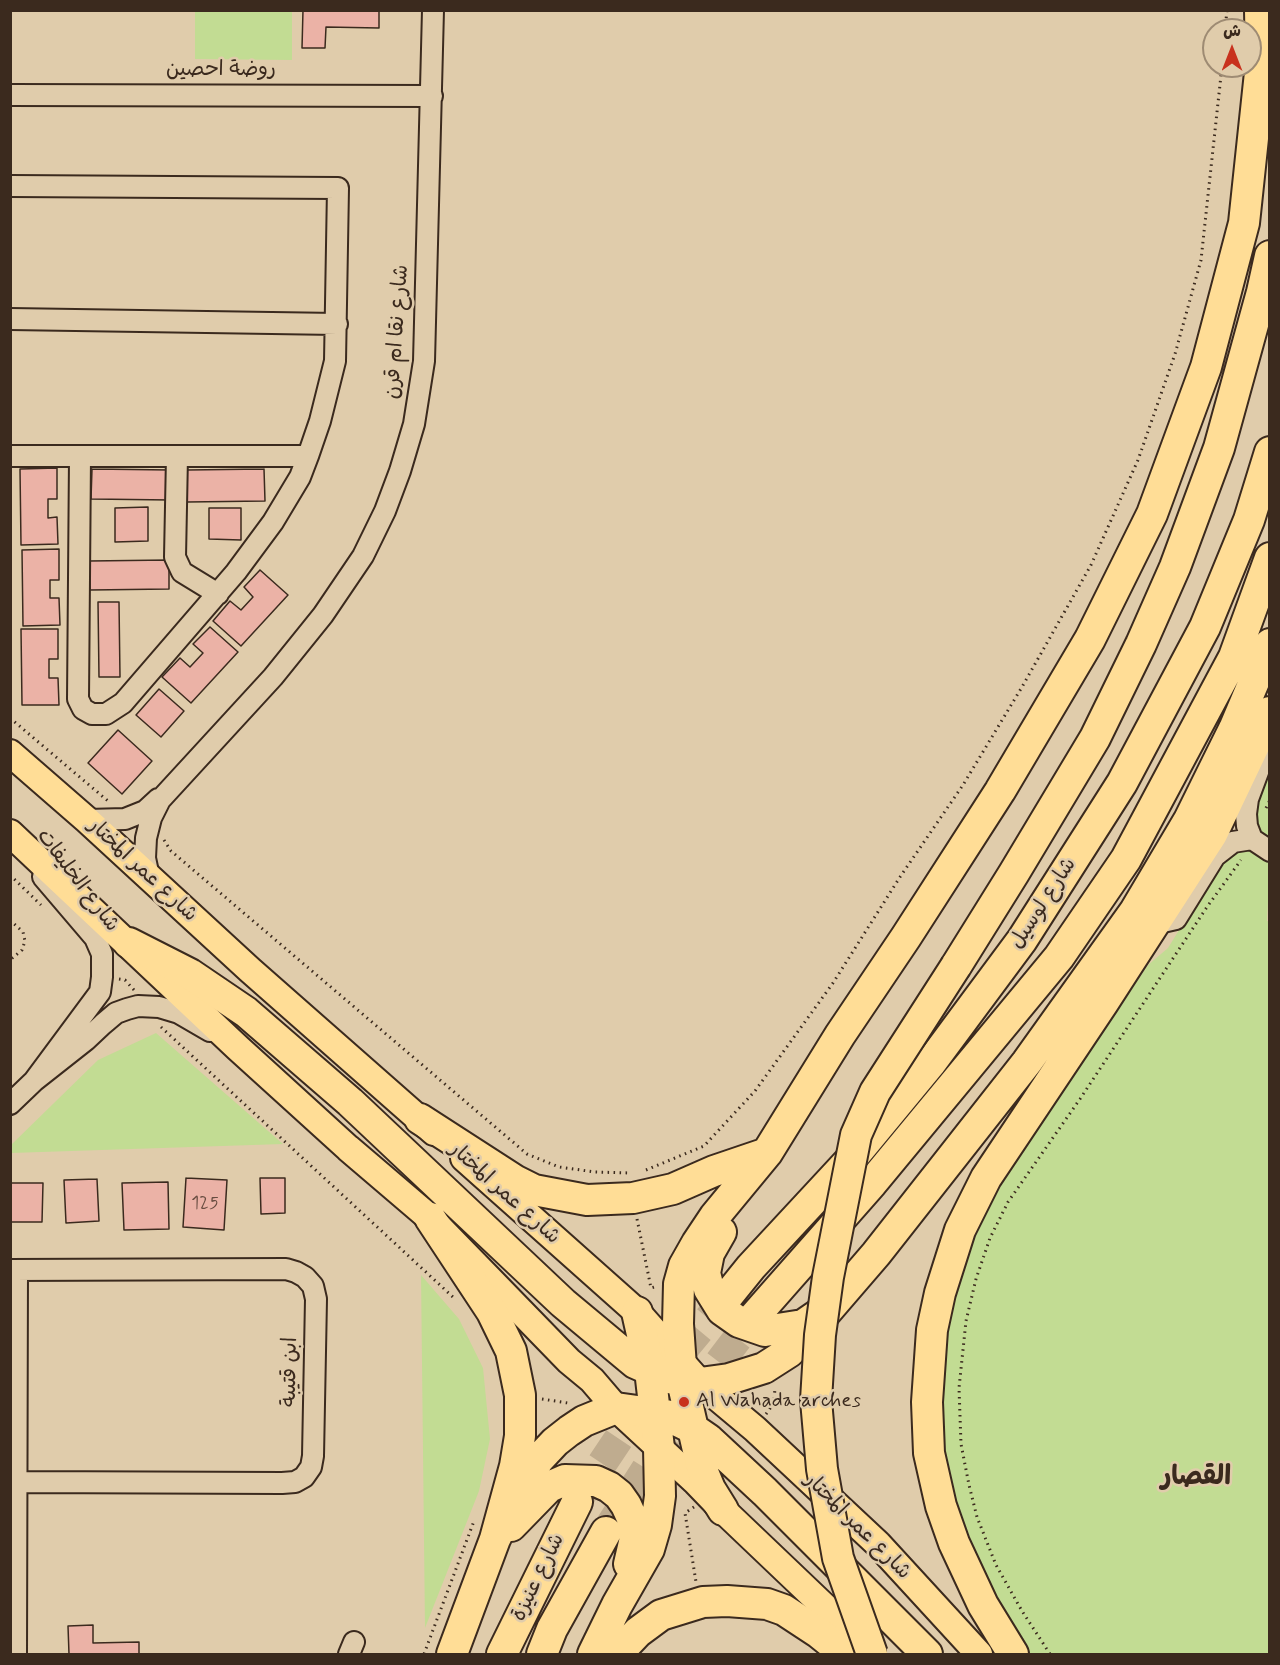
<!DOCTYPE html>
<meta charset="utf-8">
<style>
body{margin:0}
#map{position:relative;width:1280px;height:1665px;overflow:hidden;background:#e0ccab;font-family:Mynerve,"Playpen Sans Arabic",sans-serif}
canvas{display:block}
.frame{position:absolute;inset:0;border:12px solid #3b2a1e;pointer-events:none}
.north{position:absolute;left:1202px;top:18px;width:60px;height:60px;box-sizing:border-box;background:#e0ccab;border:2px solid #9e8b73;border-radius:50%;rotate:0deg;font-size:16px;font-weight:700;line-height:24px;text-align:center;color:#3b2a1e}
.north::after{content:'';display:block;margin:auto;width:21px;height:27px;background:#c8321e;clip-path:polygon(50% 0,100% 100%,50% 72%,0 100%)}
</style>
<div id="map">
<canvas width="1280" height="1665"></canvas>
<div class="frame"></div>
<div class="north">ش</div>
</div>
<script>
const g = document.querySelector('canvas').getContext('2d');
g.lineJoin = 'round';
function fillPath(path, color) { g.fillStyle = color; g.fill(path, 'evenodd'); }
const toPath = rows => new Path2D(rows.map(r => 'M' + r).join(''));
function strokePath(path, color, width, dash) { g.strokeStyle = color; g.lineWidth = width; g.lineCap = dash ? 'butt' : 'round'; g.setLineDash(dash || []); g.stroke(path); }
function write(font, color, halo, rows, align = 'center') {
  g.font = font + ' Mynerve,"Playpen Sans Arabic",sans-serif'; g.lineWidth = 5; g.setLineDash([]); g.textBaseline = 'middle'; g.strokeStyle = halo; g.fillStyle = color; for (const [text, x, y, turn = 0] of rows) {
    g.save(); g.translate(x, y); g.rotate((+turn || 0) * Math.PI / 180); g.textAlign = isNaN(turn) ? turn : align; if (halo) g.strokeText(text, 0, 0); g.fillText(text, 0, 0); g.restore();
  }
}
fillPath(toPath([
 [195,11,292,11,292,60,195,59],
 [1269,765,1269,840,1255,824,1253,812],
 [1253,851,1260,855,1270,864,1267,921,1270,922,1269,1654,1028,1654,996,1606,962,1533,945,1457,941,1407,946,1331,961,1261,989,1197,1148,965,1168,948,1222,860,1234,852],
 [156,1033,283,1144,11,1153,11,1145,98,1060],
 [421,1275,459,1319,483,1368,490,1439,479,1491,425,1628]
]), '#c2dc93');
const building = toPath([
 [303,10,379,10,379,28,326,27,325,48,302,48,303,10],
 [57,468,57,499,48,499,48,518,57,517,58,544,21,545,20,469,57,468],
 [92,469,171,470,171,500,91,499,92,469],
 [264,469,265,501,187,502,187,470,264,469],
 [148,507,148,541,115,542,115,508,148,507],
 [209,508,241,508,241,540,209,539,209,508],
 [59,549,59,580,50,580,50,598,59,598,60,625,23,626,22,550,59,549],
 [169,560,169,589,90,590,89,561,169,560],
 [260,570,288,595,241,646,213,621,230,601,241,610,253,597,244,587,260,570],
 [98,602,119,602,120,677,99,677,98,602],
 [210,627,238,652,191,703,162,677,180,658,190,667,203,653,193,644,210,627],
 [21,629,58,629,58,659,49,659,49,678,58,678,59,705,22,705,21,629],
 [159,689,184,711,161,737,136,715,159,689],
 [118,730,152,761,122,794,88,763,118,730],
 [186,1178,227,1180,224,1230,183,1227,186,1178],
 [260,1178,285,1178,285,1213,261,1214,260,1178],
 [97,1179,99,1221,66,1223,64,1180,97,1179],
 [168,1182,169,1229,124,1230,122,1183,168,1182],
 [10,1183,43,1183,42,1222,10,1222,10,1183],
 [93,1625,93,1643,139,1642,139,1654,69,1654,68,1626,93,1625]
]);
fillPath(building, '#ebb2a6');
strokePath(building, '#3b2a1e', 1.5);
strokePath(toPath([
 [692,1398,754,1317],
 [577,1501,658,1380,726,1298],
 [606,1532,667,1436]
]), '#bfac8f', 30, [30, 15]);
const minor = toPath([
 [10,95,432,96],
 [10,186,338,188,335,361,320,421,308,456,10,456],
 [10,319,337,324],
 [177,456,175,557,182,572,218,594],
 [80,457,78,699,83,709,92,714,106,714,123,703,236,572,273,522,300,477,308,456],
 [87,820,125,819,145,811,158,799],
 [1252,839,1247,826,1246,814,1248,799,1268,745],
 [149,877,145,858,146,838,151,818,160,800,273,677,323,615,363,556,385,511,400,471,414,424,424,361,433,10],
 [1154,924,1176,919,1215,856,1233,842,1252,839,1270,851],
 [34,1081,100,992,102,977,102,954,95,938,43,877],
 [10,1104,34,1081,86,1040,103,1024,116,1013,127,1009,138,1006,159,1007,179,1013,210,1031],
 [10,1270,286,1269,296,1272,305,1277,313,1286,316,1299,313,1456,311,1467,304,1477,295,1482,282,1483,18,1482],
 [16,1654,17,1271],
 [349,1654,354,1642]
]);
const major = toPath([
 [10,753,87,820,250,970,434,1132],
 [10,833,238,1048,348,1148,430,1218,569,1361,592,1380,616,1408,696,1482,723,1510,872,1652],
 [464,1158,637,1312,700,1383,755,1429,878,1544,979,1654]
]);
const highway = toPath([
 [129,943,190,974,246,1012,350,1102,563,1303,635,1363,669,1378,682,1381,700,1383,729,1379,764,1368,789,1352,814,1326,876,1254,1027,1062,1135,911,1189,820,1234,729,1270,644],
 [956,966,1014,873,1095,738,1141,644,1175,567,1219,448,1262,292,1270,256],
 [420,1119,516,1181,534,1190,587,1200,633,1198,673,1189,714,1171,767,1153],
 [430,1218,492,1312,511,1351,520,1395,520,1436,515,1466,495,1539,452,1654],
 [721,1232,709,1253,705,1273,709,1289,722,1310,739,1322,765,1331,803,1325,819,1314],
 [726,1298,751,1267,854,1156,930,1064,1022,940,1122,783,1205,627,1249,520,1270,452],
 [754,1317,872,1183,1059,957,1126,859,1234,657,1270,558],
 [723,1510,710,1489,703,1472,682,1381,678,1324,679,1284,684,1266,697,1243,715,1216,767,1153,840,1035,906,937,1000,791,1090,639,1152,514,1206,367,1244,223,1261,63,1260,10],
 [511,1526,549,1487,565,1480,596,1481,609,1487,619,1495,626,1505,632,1518,635,1538,629,1564],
 [495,1539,523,1483,539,1459,555,1442,569,1431,584,1421,616,1408,666,1415,692,1428,708,1439,765,1492,927,1654],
 [502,1654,577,1502],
 [542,1654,552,1629,606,1532],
 [593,1654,617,1605,649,1549,656,1525,660,1496,659,1448,650,1370,637,1312],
 [617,1654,638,1632,661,1615,703,1602,727,1601,767,1604,784,1610,819,1633,845,1654],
 [1013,1654,983,1605,954,1543,941,1506,929,1453,927,1402,932,1330,940,1293,960,1230,986,1178,1103,1003,1212,834,1270,712]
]);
strokePath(minor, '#3b2a1e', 24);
strokePath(major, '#3b2a1e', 30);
strokePath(highway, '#3b2a1e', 34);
strokePath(toPath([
 [1225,30,1227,10],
 [10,718,108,801],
 [1266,808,1270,800],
 [164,840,171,851,527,1154,559,1167,595,1172,631,1173],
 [10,875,41,905],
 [10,920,23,932,25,941,22,950,10,960],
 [119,979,125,980,134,990],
 [161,1027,454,1298],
 [646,1170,704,1146,755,1091,833,983,900,877,963,785,1022,687,1091,565,1138,460,1175,354,1201,260,1222,66],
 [637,1219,651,1288,658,1286],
 [542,1399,568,1403],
 [766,1414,774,1403,775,1387],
 [694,1507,685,1513,696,1582],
 [424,1654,474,1521],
 [1050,1654,1022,1611,996,1565,977,1517,969,1485,961,1444,959,1388,966,1321,976,1279,990,1238,1008,1202,1080,1099,1207,907,1241,860]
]), '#3b2a1e', 3, [1.5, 4.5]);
strokePath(minor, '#e0ccab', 20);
strokePath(major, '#ffdd96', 26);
strokePath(highway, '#ffdd96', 30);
const highwayBridge = toPath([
 [872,1654,838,1558,822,1469,816,1400,820,1335,828,1277,856,1135,875,1092,956,966]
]);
strokePath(highwayBridge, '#3b2a1e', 34, []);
strokePath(highwayBridge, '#ffdd96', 30);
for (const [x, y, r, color] of [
 [684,1402,6,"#c8321e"]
]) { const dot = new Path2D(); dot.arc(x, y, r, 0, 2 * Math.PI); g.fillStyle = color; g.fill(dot); strokePath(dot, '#e0ccab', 2); }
write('18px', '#674c40', null, [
 ["125",205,1204]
]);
write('21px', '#3b2a1e', '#e0ccab', [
 ["روضة احصين",221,71],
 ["شارع نقا ام قرن",398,332,-86],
 ["شارع عمر المختار",142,871,43],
 ["شارع الخليفات",77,881,53],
 ["شارع لوسيل",1044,904,-57],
 ["شارع عمر المختار",504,1194,42],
 ["ابن قتيبة",291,1372,-89],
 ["شارع عمر المختار",857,1527,45],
 ["شارع عنيزة",539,1578,-64]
]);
write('21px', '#3b2a1e', '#e0ccab', [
 ["Al Wahada arches",696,1402]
], 'left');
write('bold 27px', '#3b2a1e', '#e0ccab', [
 ["القصار",1196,1478]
]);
</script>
